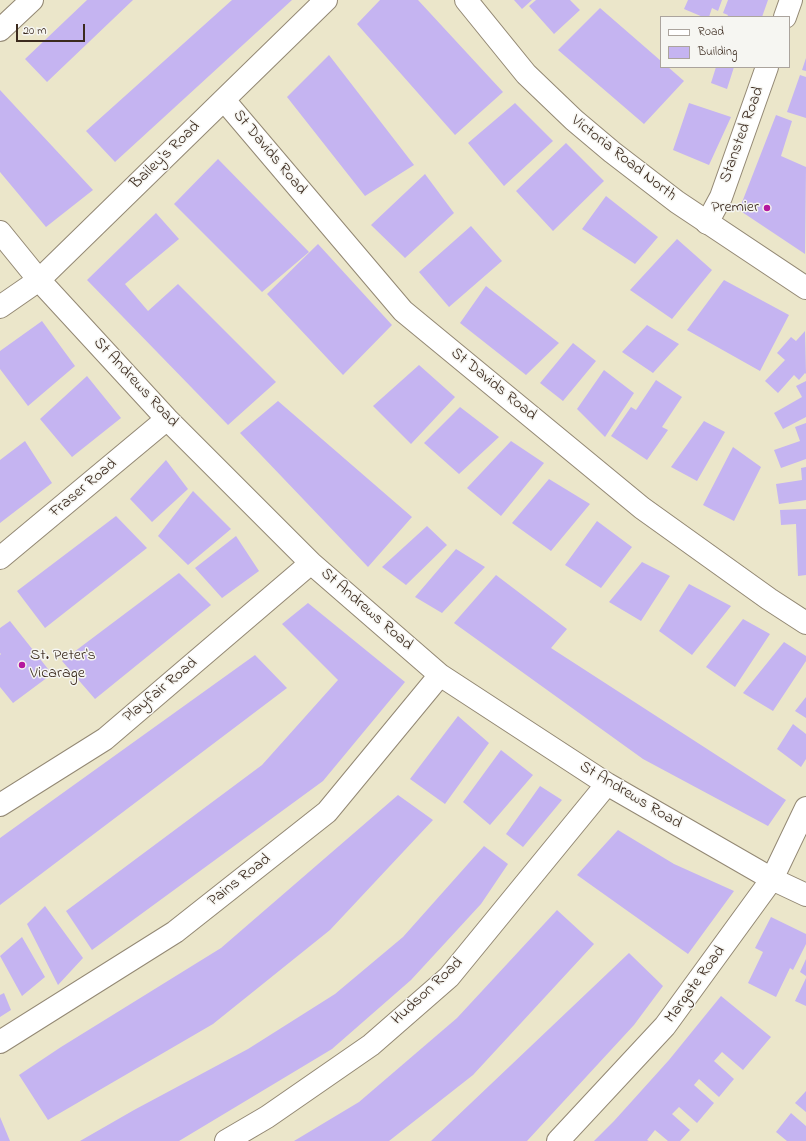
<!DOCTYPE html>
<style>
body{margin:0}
#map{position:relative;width:806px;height:1141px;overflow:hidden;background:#ebe6ca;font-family:"Indie Flower",sans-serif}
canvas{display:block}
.legend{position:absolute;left:660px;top:16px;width:130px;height:52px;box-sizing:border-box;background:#f6f6f2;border:1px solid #aba49d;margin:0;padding:5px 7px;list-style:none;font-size:12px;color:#3b2a1e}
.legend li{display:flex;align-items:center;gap:8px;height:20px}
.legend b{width:20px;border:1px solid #aba49d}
.scale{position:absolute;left:16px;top:24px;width:69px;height:18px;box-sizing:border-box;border:2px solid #3b2a1e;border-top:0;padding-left:5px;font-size:12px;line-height:14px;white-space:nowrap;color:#3b2a1e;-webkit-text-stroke:3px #f6f6f2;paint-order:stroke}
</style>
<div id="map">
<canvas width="806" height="1141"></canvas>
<ul class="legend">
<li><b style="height:5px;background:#fff"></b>Road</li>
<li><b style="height:11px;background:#c5b4f1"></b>Building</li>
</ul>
<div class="scale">20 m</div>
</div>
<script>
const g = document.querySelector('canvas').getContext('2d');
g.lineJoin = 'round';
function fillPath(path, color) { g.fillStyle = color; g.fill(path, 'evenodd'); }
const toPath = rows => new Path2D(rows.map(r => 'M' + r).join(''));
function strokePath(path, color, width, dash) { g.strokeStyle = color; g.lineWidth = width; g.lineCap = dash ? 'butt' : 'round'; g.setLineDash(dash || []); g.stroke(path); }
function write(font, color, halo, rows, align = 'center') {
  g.font = font + ' "Indie Flower",sans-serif'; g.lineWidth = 3; g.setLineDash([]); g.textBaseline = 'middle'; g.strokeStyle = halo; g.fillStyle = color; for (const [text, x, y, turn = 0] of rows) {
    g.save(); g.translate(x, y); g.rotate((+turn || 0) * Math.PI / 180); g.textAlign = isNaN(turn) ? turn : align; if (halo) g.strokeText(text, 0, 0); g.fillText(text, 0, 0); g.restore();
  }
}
fillPath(toPath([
 [87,0,133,0,47,82,25,59],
 [232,0,292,0,115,162,86,131],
 [380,0,418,0,503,92,455,135,357,24],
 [514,0,532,0,522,9],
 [536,0,570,0,580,10,554,34,529,6],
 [688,0,722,0,718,11,712,8,709,17,703,17,684,9],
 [728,0,768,0,762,17,727,17,728,15,723,13],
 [600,8,661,61,661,67,668,67,684,81,644,124,558,50],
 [329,55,414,165,365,196,287,97],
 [806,58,806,71,802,70],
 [716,67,734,67,727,89,711,83],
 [800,75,806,77,806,118,787,112],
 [0,90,93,190,46,227,0,172],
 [515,103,553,141,504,186,468,143],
 [689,103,731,117,709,165,673,150],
 [776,115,792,121,781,156,806,167,805,254,739,210],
 [566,143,604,181,553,231,516,191],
 [218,159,309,252,262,292,174,204],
 [425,174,454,213,405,258,371,225],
 [606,196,658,237,635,264,582,229],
 [156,213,179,239,125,284,148,311,178,284,276,382,228,425,87,280],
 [471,226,502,261,449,307,419,272],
 [677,239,712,270,672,319,630,290],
 [318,244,392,325,343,375,267,294],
 [724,280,789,315,760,371,687,330],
 [486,286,559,343,526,375,460,323],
 [42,321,75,366,28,406,0,369,0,351],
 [647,325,679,344,653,373,622,352],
 [805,331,806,374,805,373,799,380,794,375,778,393,765,381,785,360,777,353,791,337,796,341],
 [573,343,596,361,563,401,540,383],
 [419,365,455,397,411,444,373,406],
 [604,370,634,393,605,437,577,409],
 [87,376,121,418,72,457,40,419],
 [656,380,682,397,662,427,668,430,647,460,611,436,631,407,636,410],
 [806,381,806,417,783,429,774,413,802,397,796,386],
 [278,401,412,517,368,567,240,433],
 [460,407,499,437,459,474,424,443],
 [704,421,725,432,697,481,671,467],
 [806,423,806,459,781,468,774,450,800,441,795,427],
 [25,441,52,483,0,523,0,460],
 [511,441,544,463,501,516,467,488],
 [733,447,761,467,734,521,703,505],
 [166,460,188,489,152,522,130,499],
 [806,467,806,500,779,504,776,484,802,480,801,468],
 [549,479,590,504,551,551,512,523],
 [193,491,231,529,188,565,158,536],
 [806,509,806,575,798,576,796,524,781,525,780,510],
 [116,516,147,548,45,628,17,591],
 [597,521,632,547,601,588,565,565],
 [427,526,447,545,406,585,382,567],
 [236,536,259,571,222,598,195,568],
 [456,549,485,567,442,613,415,597],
 [642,562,670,576,641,621,609,602],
 [179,573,211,605,95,699,62,661],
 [496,575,567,629,551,648,786,800,768,826,643,759,454,623],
 [689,584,731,606,692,655,659,631],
 [308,603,405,682,323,781,92,950,66,911,262,765,338,680,282,624],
 [743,619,770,634,735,687,706,667],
 [10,621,52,674,13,703,0,687,0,655,1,654,0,653,0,628],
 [784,642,806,656,806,661,773,711,743,693],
 [255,655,287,688,0,905,0,838],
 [806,697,806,718,795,711],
 [458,716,489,743,445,804,410,779],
 [793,724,806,734,806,759,801,767,777,749],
 [501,750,533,775,490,825,463,802],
 [540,786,562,800,523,847,506,834],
 [398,795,433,820,330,930,213,1024,48,1120,19,1075,61,1047,221,948],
 [618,830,674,864,734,891,688,954,577,875],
 [484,846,508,864,481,904,411,980,332,1049,179,1141,80,1141,134,1110,248,1049,335,994,403,937],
 [45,906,83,958,58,985,27,924],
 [557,910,594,944,473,1075,389,1141,294,1141,359,1102,457,1018],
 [771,917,806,934,806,944,793,970,790,968,776,997,748,983,763,952,755,948],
 [22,937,45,977,22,996,0,956],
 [629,953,663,986,634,1025,527,1141,431,1141],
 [806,959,806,976,800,972],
 [806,978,806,1006,795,1001],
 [4,993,11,1010,0,1017,0,995],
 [721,996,771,1037,743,1070,722,1052,714,1061,734,1079,719,1097,699,1079,694,1085,714,1103,697,1123,679,1107,672,1114,690,1130,680,1141,668,1141,655,1130,647,1140,649,1141,594,1141,614,1121,669,1060],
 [806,1091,806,1112,795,1103],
 [791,1113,806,1126,806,1141,787,1141,776,1132],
 [0,1117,10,1141,0,1141]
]), '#c5b4f1');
const street = toPath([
 [785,17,791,0],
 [0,30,32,0],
 [224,100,403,311,642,508,769,599,806,623],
 [707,223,721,197,767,67],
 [0,232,39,280,167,419,311,563,440,675,607,784,772,879,806,895],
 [0,307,39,280,326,0],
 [0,558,167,419],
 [0,805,105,739,311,563],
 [0,1042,175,932,327,812,440,675],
 [226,1141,267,1117,371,1045,449,977,607,784],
 [558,1141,665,1026,772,879,806,808]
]);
const secondary = toPath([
 [466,0,526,74,574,120,612,152,677,202,806,288]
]);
strokePath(street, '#938874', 24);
strokePath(secondary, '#938874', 24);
strokePath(street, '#fff', 22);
strokePath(secondary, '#fff', 22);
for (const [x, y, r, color] of [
 [767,208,4,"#b5179e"],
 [22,665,4,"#b5179e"]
]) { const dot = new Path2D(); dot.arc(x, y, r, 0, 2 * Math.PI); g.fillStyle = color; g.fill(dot); strokePath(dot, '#f6f6f2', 1.5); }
write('16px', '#3b2a1e', '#f6f6f2', [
 ["Stansted Road",743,135,-70],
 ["St Davids Road",269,153,50],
 ["Bailey's Road",166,156,-44],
 ["Victoria Road North",623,159,38],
 ["St Andrews Road",135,383,47],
 ["St Davids Road",493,385,39],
 ["Fraser Road",84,489,-40],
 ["St Andrews Road",366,610,41],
 ["Playfair Road",161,691,-40],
 ["St Andrews Road",630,796,31],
 ["Pains Road",240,881,-38],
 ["Margate Road",696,985,-54],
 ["Hudson Road",428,992,-43]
]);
write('16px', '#3b2a1e', '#f6f6f2', [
 ["Premier",759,208],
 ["St. Peter's",30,656,"left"],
 ["Vicarage",30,674,"left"]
], 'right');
</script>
